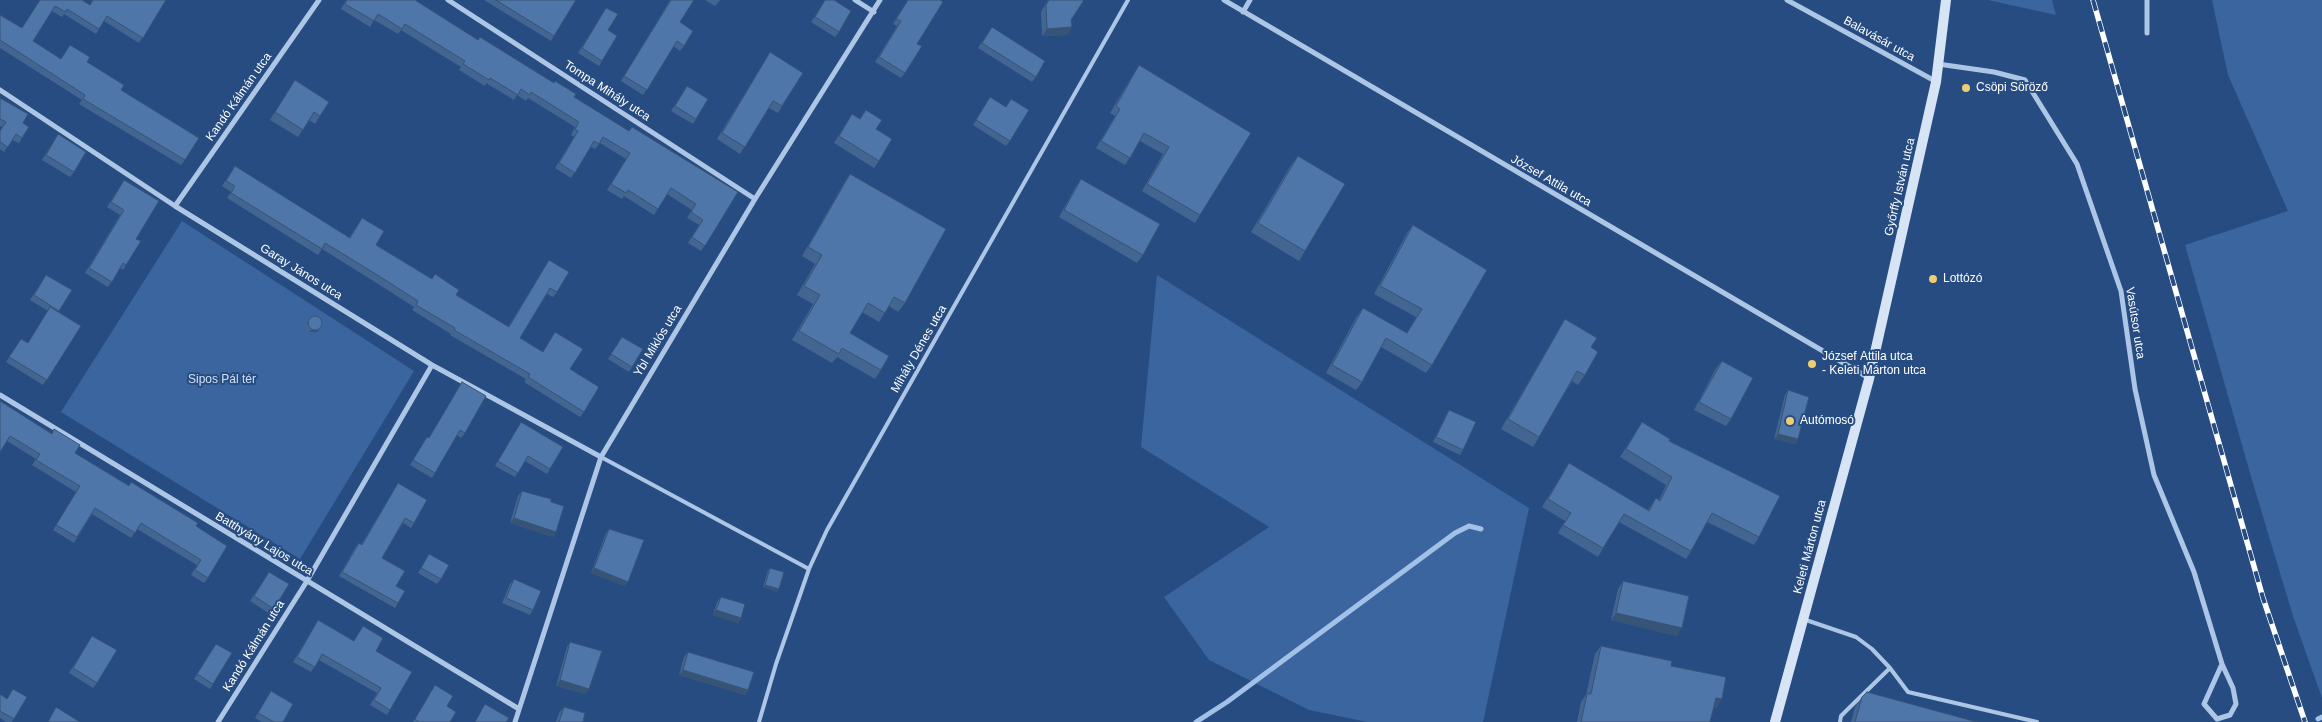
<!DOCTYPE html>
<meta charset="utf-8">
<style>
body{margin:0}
canvas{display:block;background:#264c81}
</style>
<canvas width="2322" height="722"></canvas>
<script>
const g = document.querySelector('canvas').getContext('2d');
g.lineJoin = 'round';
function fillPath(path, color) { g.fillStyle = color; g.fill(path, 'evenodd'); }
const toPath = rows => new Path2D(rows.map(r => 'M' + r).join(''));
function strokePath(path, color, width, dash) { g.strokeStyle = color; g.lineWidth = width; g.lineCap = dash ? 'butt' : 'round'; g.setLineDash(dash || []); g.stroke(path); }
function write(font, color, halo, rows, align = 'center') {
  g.font = font + ' Arial,sans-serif'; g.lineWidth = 4; g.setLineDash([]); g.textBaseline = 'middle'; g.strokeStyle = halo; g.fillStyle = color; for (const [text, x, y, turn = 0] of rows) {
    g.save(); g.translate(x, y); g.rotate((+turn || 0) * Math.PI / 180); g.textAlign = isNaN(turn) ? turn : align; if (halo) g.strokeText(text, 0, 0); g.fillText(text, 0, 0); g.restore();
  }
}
fillPath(toPath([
 [1988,0,2052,0,2056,15],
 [2212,0,2322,0,2322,698,2293,616,2252,480,2185,245,2288,211,2228,75],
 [182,221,414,371,300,559,61,412],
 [1157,275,1529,508,1483,722,1367,722,1309,710,1209,660,1164,597,1269,527,1141,447]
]), '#3b659e');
strokePath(toPath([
 [2318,719,2322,717],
 [1196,722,1227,702,1455,533,1469,526,1481,529]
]), '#a2c1e7', 5);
strokePath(toPath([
 [601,457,809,569],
 [1803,619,1856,637,1872,649,1890,668,1908,692,2037,722],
 [759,722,776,664,809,569,827,530,1128,0],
 [1840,722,1841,716,1849,708,1890,668]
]), '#aec6e6', 4);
strokePath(toPath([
 [448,0,755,199],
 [855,0,874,12],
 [1224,0,1869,378],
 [1787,0,1935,81],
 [2147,0,2147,33],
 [1243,12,1250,0],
 [1938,64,1994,72,2025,80,2077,164,2121,291,2135,389,2154,475,2194,572,2222,664,2204,704,2217,719,2230,715,2236,704,2233,688,2222,664],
 [0,90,175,206,432,365,601,457],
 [175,206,319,0],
 [0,395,519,709],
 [218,722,307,581,432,365],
 [515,722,601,457,755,199,880,0]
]), '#aec6e6', 5);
strokePath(toPath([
 [1775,722,1869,379,1936,82,1946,0]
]), '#d7e4f6', 10);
const rail = toPath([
 [2093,0,2263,598,2305,722]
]);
strokePath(rail, '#fff', 5.5);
strokePath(rail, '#264c81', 4, [11]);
fillPath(toPath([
 [40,0,90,5,93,0,166,0,139,43,104,21,96,34,64,14,62,17,52,11,33,41,61,59,70,45,87,62,121,90,185,160,181,165,79,104,82,100,0,48,0,15,22,28],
 [346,0,415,0,478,40,574,97,629,131,738,192,701,251,688,243,699,225,687,218,692,210,667,194,654,215,624,196,622,199,607,190,626,159,600,143,595,149,591,147,571,178,555,168,574,137,571,135,575,127,528,98,526,101,517,95,514,100,486,83,485,86,459,70,461,67,401,30,398,34,374,20,370,27,341,9],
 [484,0,576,0,551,41],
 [670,0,694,0,680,22,684,46,680,51,673,46,643,95,621,81],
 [705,0,720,0,715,6],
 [825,0,839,32,835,37,811,22],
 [908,0,917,44,905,73,901,78,875,62,897,26,893,24],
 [1048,0,1084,0,1071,20,1072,27,1067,35,1042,36,1041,12],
 [606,8,608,30,602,61,599,66,578,53],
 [992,27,1036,77,1032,82,978,48],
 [770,52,782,106,778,113,769,108,740,154,717,139],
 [1139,65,1200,215,1195,223,1142,191,1163,154,1140,141,1125,165,1096,148,1115,116,1110,113,1134,73],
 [295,80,320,116,315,124,309,120,298,137,270,120],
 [687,86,696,119,693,124,671,111],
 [0,98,23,123,22,138,19,143,12,140,4,152,0,149,0,131,2,127,0,126],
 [987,102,1010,141,1006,146,973,125],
 [866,110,876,129,879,161,874,168,834,143,852,114,860,119],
 [58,134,74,172,70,177,42,160],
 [1298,156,1305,251,1299,261,1251,232,1291,165],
 [235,166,349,238,362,218,376,245,508,327,549,260,557,292,553,297,547,294,520,338,543,352,555,332,570,369,584,412,580,417,524,382,526,379,450,335,451,334,412,310,414,307,375,282,322,249,318,255,227,198,231,192,222,186],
 [850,174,905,303,898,312,889,306,879,322,862,312,850,333,881,370,875,379,837,357,832,363,792,340,813,304,797,295,815,264,802,256,844,183],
 [1081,179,1143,255,1137,263,1059,217,1076,186],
 [124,180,136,239,126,265,123,270,120,268,108,287,85,273,120,215,107,207],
 [1413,225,1432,365,1426,373,1381,347,1362,382,1356,390,1326,373,1357,316,1363,308,1407,333,1416,317,1374,294,1407,233],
 [46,275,72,290,58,312,81,326,43,385,6,362,21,339,28,343,48,311,30,300],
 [308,319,321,327,317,332,309,332,306,330,306,322],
 [1565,319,1591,347,1585,375,1578,385,1572,381,1539,437,1533,447,1501,429,1559,329],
 [622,337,632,367,629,372,608,359],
 [1722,361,1731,419,1726,426,1694,410,1716,368],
 [462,382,465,433,461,438,457,435,432,478,410,465,427,437,429,438],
 [1788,390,1798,439,1795,444,1774,439,1785,395],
 [0,401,75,453,196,526,208,578,204,583,191,575,197,565,137,529,131,538,92,514,74,543,53,530,76,492,32,465,36,459,7,441],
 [1449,410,1463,450,1460,455,1433,442,1446,415],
 [521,422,550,469,547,474,525,461,515,477,495,466],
 [1642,422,1669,441,1759,537,1754,545,1707,522,1691,551,1686,559,1619,522,1598,557,1558,533,1565,521,1542,507,1569,463,1648,510,1656,498,1659,500,1666,485,1620,457],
 [398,483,414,523,411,528,403,523,382,558,396,586,398,603,395,608,339,576,355,548,359,543,361,545],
 [522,491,551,502,556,532,553,537,510,523,518,496],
 [609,529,625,586,591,573,606,533],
 [429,554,441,579,437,584,418,573],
 [770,568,779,589,777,592,763,587,768,570],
 [269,572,274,609,270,614,250,601],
 [514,579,533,610,530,615,502,603,510,584],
 [1623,581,1677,636,1611,620,1618,589],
 [721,597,741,618,738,623,713,615,717,602],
 [318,620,354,641,363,626,376,651,390,710,387,715,370,705,377,693,319,660,311,672,293,662],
 [92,636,97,683,93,688,69,673],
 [570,642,586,694,556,686,567,647],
 [216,644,213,684,210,689,194,679],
 [1601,646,1671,666,1722,699,1716,708,1714,707,1710,722,1577,722,1581,702,1586,695,1595,654],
 [688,652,748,690,745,695,679,675,684,657],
 [435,685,447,706,450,722,413,722],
 [271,691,283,722,262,722,255,718],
 [0,694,7,699,27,697,12,722,6,722,0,718],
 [1862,697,1977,722,1851,722,1855,707],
 [564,707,583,722,556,722,559,713]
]), '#436591');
fillPath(toPath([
 [1072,27,1067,35,1042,36,1047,29],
 [311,330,319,330,317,332,309,332],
 [1778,434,1798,439,1795,444,1774,439],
 [514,518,556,532,553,537,510,523],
 [594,568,628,582,625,586,591,573],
 [765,585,779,589,777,592,763,587],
 [716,610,741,618,738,623,713,615],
 [1616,613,1682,628,1677,636,1611,620],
 [683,670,748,690,745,695,679,675],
 [560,680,589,689,586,694,556,686],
 [1716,698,1722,699,1716,708,1710,707]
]), '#375376');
const building = toPath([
 [40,0,82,0,90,5,93,0,166,0,143,38,107,16,99,29,67,9,66,12,55,6,33,41,61,59,70,45,90,57,87,62,124,85,121,90,199,138,185,160,83,99,85,95,0,40,0,15,22,28,40,0],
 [347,0,415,0,478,40,480,37,554,83,555,81,576,94,574,97,629,131,632,127,738,192,705,246,692,237,703,220,691,212,696,204,671,188,658,209,628,190,626,193,611,184,630,153,603,137,599,144,594,141,575,173,559,163,578,131,575,129,579,122,531,92,530,95,521,89,518,95,490,78,489,80,463,64,465,61,405,24,402,29,378,14,374,21,345,4,347,0],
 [496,0,576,0,554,36,496,0],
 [671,0,694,0,680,22,693,31,684,46,677,41,647,90,624,76,671,0],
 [825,0,834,0,851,11,839,32,815,17,825,0],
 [908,0,940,0,943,2,917,44,922,46,905,73,879,57,901,21,896,19,908,0],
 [1049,0,1084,0,1071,20,1072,27,1047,29,1046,5,1049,0],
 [606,8,618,14,608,30,617,36,602,61,582,48,606,8],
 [992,27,1045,61,1036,77,982,43,992,27],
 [770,52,803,73,782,106,773,101,745,147,722,133,770,52],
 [1139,65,1251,133,1200,215,1147,184,1169,147,1144,133,1130,158,1101,141,1120,109,1116,106,1139,65],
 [295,80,329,102,320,116,314,112,303,130,275,112,295,80],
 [687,86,708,99,696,119,675,106,687,86],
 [990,97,1006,107,1011,99,1029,110,1010,141,976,120,990,97],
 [0,98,28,114,23,123,29,127,22,138,16,134,8,147,0,142,0,131,6,122,0,119,0,98],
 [866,110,882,120,876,129,892,139,879,161,839,136,852,114,860,119,866,110],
 [58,134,86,152,74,172,46,155,58,134],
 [1298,156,1345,184,1305,251,1258,223,1298,156],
 [235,166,350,238,362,218,384,231,376,245,432,279,435,274,459,290,456,295,509,327,549,260,569,272,557,292,550,288,520,338,543,352,555,332,583,349,570,369,599,387,584,412,528,377,530,374,454,330,455,328,416,305,418,301,379,276,325,243,322,249,231,193,235,186,226,181,235,166],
 [850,174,946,229,905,303,894,297,885,313,868,303,850,333,889,356,881,370,842,348,839,354,799,331,820,295,804,286,822,255,808,247,850,174],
 [1081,179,1160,224,1143,255,1064,210,1081,179],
 [124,180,159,201,136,239,141,241,126,265,123,263,112,282,89,268,124,210,111,202,124,180],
 [1413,225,1487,270,1432,365,1386,338,1362,382,1332,365,1363,308,1407,333,1422,309,1380,286,1413,225],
 [46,275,72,290,59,311,34,295,46,275],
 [50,307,81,326,47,380,9,357,21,339,28,343,50,307],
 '308 323a7 7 0 1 1 14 0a7 7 0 1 1-14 0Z',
 [1565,319,1597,338,1591,347,1598,352,1585,375,1577,371,1539,437,1508,419,1565,319],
 [622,337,643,349,632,367,611,354,622,337],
 [1722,361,1753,378,1731,419,1699,402,1722,361],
 [462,382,486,396,465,433,460,430,435,473,413,460,427,437,429,438,462,382],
 [1788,390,1809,397,1798,439,1778,434,1788,390],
 [0,401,52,434,54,429,80,445,75,453,129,486,131,482,198,523,196,526,227,546,208,578,195,570,201,560,141,523,135,533,95,508,77,537,56,525,80,486,36,460,40,454,10,436,0,452,0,401],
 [1449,410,1476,422,1463,450,1436,437,1449,410],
 [521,422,563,447,550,469,528,456,518,473,498,461,521,422],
 [1642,422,1670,439,1669,441,1780,496,1759,537,1712,513,1691,551,1624,514,1603,548,1563,525,1571,513,1548,499,1569,463,1649,511,1656,498,1660,501,1672,477,1626,449,1642,422],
 [398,483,427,500,414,523,405,518,382,558,405,571,396,586,405,591,398,603,342,572,359,543,362,545,398,483],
 [522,491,551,499,551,502,564,506,556,532,514,518,522,491],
 [609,529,644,540,628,582,594,568,609,529],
 [429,554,449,565,441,579,421,568,429,554],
 [770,568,784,572,779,589,765,585,770,568],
 [269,572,289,584,274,609,254,596,269,572],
 [514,579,541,591,533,610,506,598,514,579],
 [1623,581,1689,596,1682,628,1616,613,1623,581],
 [721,597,745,604,741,618,716,610,721,597],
 [318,620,354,641,363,626,383,638,376,651,412,672,390,710,374,700,381,688,322,654,315,667,297,657,318,620],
 [92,636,117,650,97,683,73,668,92,636],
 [570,642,602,651,589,689,560,680,570,642],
 [216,644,232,653,213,684,197,674,216,644],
 [1601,646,1672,661,1671,666,1726,677,1722,699,1716,698,1710,722,1581,722,1587,694,1591,694,1601,646],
 [688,652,754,672,748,690,683,670,688,652],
 [435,685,453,696,447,706,456,712,450,722,419,722,415,719,435,685],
 [13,689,27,697,14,719,0,711,0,694,7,699,13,689],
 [271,691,293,704,283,722,274,722,258,713,271,691],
 [1867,692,1977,722,1855,722,1862,697,1867,692],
 [485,704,509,718,506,722,475,722,485,704],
 [56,707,80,722,48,722,56,707],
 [564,707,585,713,583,722,559,722,564,707]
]);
fillPath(building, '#4e76a9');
strokePath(building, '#375376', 1);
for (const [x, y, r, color] of [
 [1966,88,5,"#efcd73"],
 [1933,279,5,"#efcd73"],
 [1812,364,5,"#efcd73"],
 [1790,421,5,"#efcd73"]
]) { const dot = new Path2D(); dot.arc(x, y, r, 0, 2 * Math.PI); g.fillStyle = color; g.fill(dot); strokePath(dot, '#264c81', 2); }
write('12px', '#fff', '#264c81', [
 ["Balavásár utca",1879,39,29],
 ["Tompa Mihály utca",607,91,33],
 ["Kandó Kálmán utca",239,97,-55],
 ["József Attila utca",1551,181,30],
 ["Győrffy István utca",1900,187,-77],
 ["Garay János utca",301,272,32],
 ["Vasútsor utca",2135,323,81],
 ["Ybl Miklós utca",658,341,-59],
 ["Mihály Dénes utca",919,349,-60],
 ["Batthyány Lajos utca",264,544,31],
 ["Keleti Márton utca",1810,547,-75],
 ["Kandó Kálmán utca",254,646,-58]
]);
write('12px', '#fff', '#264c81', [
 ["Csöpi Söröző",1976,88],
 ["Lottózó",1943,279],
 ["József Attila utca",1822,357],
 ["- Keleti Márton utca",1822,371],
 ["Autómosó",1800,421]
], 'left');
write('12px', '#d1e1f5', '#264c81', [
 ["Sipos Pál tér",222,380]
]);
</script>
